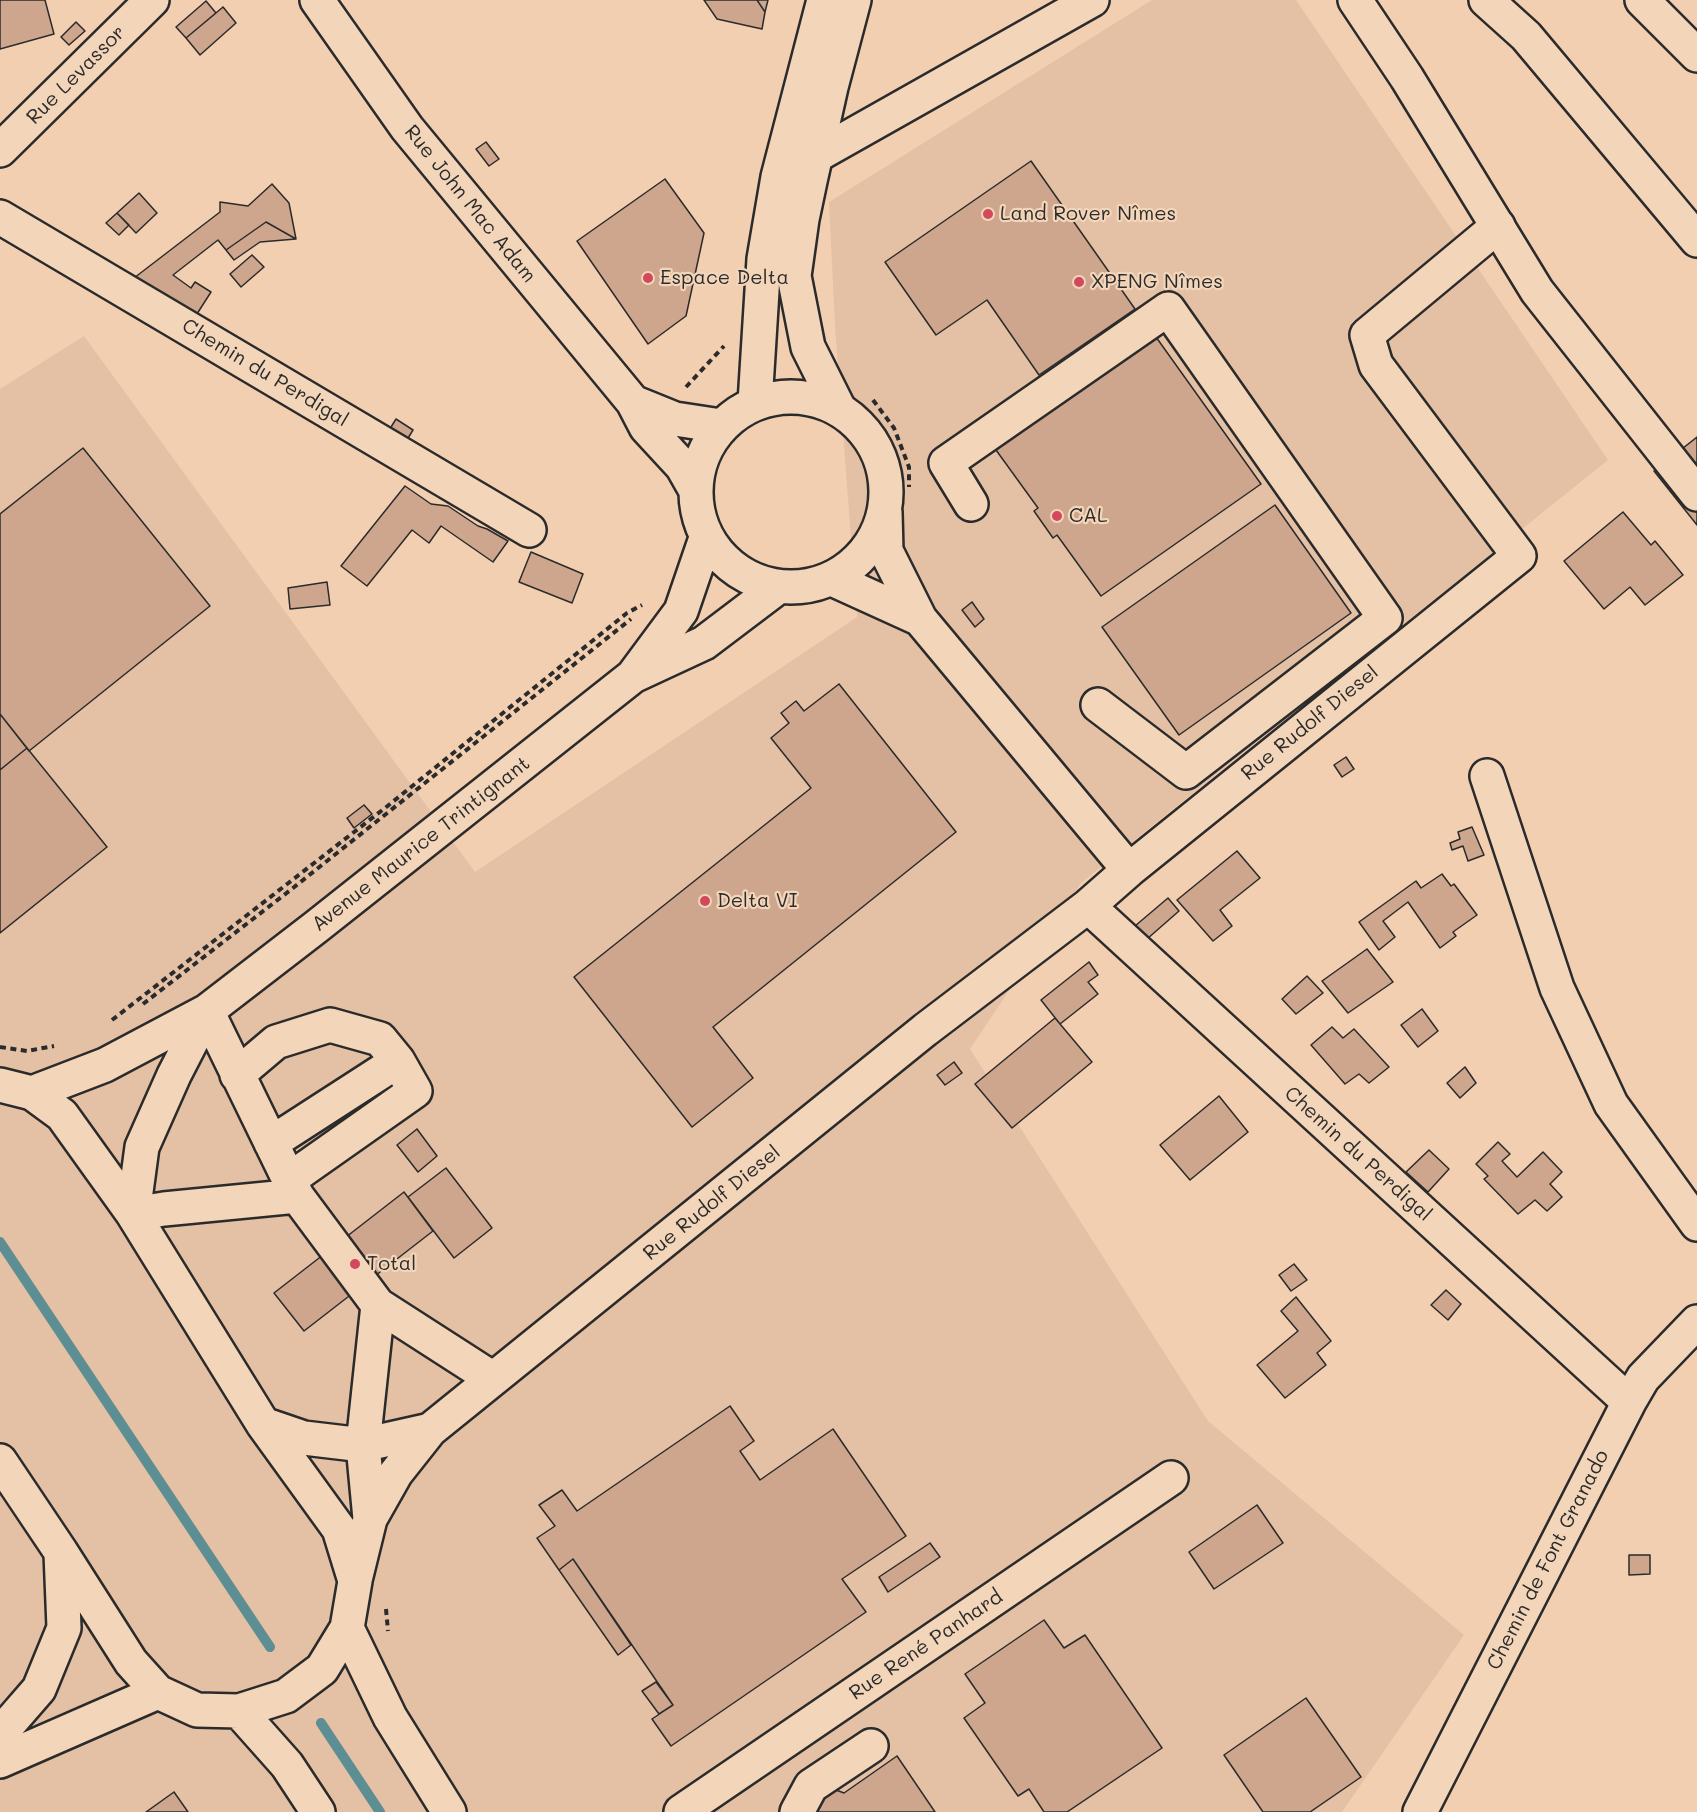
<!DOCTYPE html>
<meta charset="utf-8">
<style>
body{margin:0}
canvas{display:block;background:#f3cfb2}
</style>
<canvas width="1697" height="1812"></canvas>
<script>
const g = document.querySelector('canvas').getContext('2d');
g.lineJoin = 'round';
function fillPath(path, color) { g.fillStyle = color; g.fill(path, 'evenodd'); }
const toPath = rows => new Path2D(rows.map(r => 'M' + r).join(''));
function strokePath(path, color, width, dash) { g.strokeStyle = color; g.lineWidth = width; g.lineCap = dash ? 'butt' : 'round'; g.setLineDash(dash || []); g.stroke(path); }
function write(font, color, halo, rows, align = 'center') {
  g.font = font + ' Mali,sans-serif'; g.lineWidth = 4.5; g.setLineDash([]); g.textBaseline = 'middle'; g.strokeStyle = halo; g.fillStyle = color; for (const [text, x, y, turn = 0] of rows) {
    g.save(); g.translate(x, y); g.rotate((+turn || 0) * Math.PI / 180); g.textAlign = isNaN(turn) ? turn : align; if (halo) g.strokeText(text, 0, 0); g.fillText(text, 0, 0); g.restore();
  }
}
fillPath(toPath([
 [1152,0,1296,0,1608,460,1081,883,970,1049,1208,1421,1464,1635,1342,1812,0,1812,0,389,84,336,475,872,857,617,835,327,829,202]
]), '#e4c0a5');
strokePath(toPath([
 [0,1242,270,1647],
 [321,1723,380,1812]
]), '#5d8e93', 10);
const building = toPath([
 [0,0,45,0,54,34,0,49,0,0],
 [704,0,757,0,765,12,762,29,717,19,704,0],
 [757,0,768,0,765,12,757,0],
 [206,1,216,13,186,38,176,27,206,1],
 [223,7,236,23,200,55,186,38,223,7],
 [76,22,85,31,69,45,61,37,76,22],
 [486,142,499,159,489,166,476,149,486,142],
 [1031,161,1135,309,1039,375,987,300,936,335,885,262,1031,161],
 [665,179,704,233,686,316,648,344,577,241,665,179],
 [272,184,289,203,296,239,266,222,226,250,218,240,173,275,191,288,195,282,211,292,195,317,134,278,220,212,220,202,248,206,272,184],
 [139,193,157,213,136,233,117,213,139,193],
 [117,213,129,225,119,235,106,223,117,213],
 [266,222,296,239,260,242,234,260,226,250,266,222],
 [252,255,264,267,241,287,230,274,252,255],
 [1156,337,1261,484,1101,596,1057,535,1053,538,1034,511,1038,508,996,450,1156,337],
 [396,419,413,430,405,443,388,432,396,419],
 [1697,437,1697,525,1654,471,1697,437],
 [83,448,210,606,29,751,0,714,0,514,83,448],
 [405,486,431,504,448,506,478,526,487,529,508,541,493,562,441,526,429,543,412,530,367,586,341,566,405,486],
 [1275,505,1351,613,1179,735,1102,627,1275,505],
 [1623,512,1651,545,1655,541,1683,575,1645,605,1630,587,1604,609,1564,561,1623,512],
 [531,552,583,574,572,603,519,582,531,552],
 [327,582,330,605,290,609,288,588,327,582],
 [972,602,984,619,975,627,962,610,972,602],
 [839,684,956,832,713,1027,753,1078,692,1127,574,977,811,788,771,738,789,723,781,713,796,701,804,711,839,684],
 [0,714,27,748,0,770,0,714],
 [27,748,107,847,0,933,0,770,27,748],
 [1346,757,1354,769,1342,777,1334,765,1346,757],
 [364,805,372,814,354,828,347,818,364,805],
 [1472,827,1484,855,1468,861,1463,846,1452,850,1450,843,1460,839,1458,832,1472,827],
 [1237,851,1260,878,1220,910,1232,926,1213,941,1177,900,1237,851],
 [1442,874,1451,886,1454,884,1477,915,1453,932,1456,936,1440,948,1408,902,1383,921,1395,937,1379,950,1359,922,1416,881,1421,888,1442,874],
 [1168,898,1179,911,1147,939,1135,926,1168,898],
 [1367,949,1393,982,1348,1013,1322,981,1367,949],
 [1089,962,1098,975,1088,982,1098,994,1060,1024,1041,1000,1089,962],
 [1307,976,1323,993,1296,1014,1282,999,1307,976],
 [1422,1009,1438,1031,1418,1047,1401,1025,1422,1009],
 [1055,1018,1092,1062,1012,1128,975,1084,1055,1018],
 [1332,1027,1343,1038,1354,1029,1389,1067,1369,1083,1359,1074,1345,1084,1311,1045,1332,1027],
 [954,1062,962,1073,945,1085,937,1075,954,1062],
 [1465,1067,1476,1083,1460,1098,1447,1083,1465,1067],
 [1219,1096,1248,1132,1190,1180,1160,1145,1219,1096],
 [417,1129,437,1156,418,1172,397,1145,417,1129],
 [1498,1142,1510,1154,1502,1161,1517,1177,1543,1152,1562,1172,1550,1184,1562,1197,1547,1211,1535,1200,1518,1214,1484,1179,1488,1176,1476,1164,1498,1142],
 [1429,1150,1449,1169,1428,1192,1406,1172,1429,1150],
 [446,1168,492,1228,454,1258,408,1197,446,1168],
 [404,1192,433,1231,304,1331,274,1293,404,1192],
 [1294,1264,1307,1280,1291,1291,1279,1275,1294,1264],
 [1446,1290,1461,1304,1448,1320,1431,1305,1446,1290],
 [1296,1297,1331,1341,1317,1353,1326,1365,1285,1398,1257,1365,1298,1331,1281,1311,1296,1297],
 [730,1406,754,1441,740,1451,760,1480,833,1429,906,1536,842,1579,866,1612,671,1746,652,1719,673,1705,573,1559,559,1570,537,1538,555,1526,539,1505,562,1490,577,1511,730,1406],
 [1257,1505,1283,1543,1214,1589,1189,1552,1257,1505],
 [930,1543,940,1557,888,1592,879,1577,930,1543],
 [1629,1555,1650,1555,1650,1574,1629,1575,1629,1555],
 [573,1559,631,1645,618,1655,559,1570,573,1559],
 [1044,1620,1064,1648,1085,1635,1162,1748,1067,1812,1044,1812,1029,1789,1018,1796,964,1718,985,1703,965,1674,1044,1620],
 [656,1682,673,1705,659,1714,642,1691,656,1682],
 [1306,1698,1361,1777,1310,1812,1263,1812,1224,1755,1306,1698],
 [897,1756,935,1812,810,1812,828,1787,844,1793,897,1756],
 [174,1792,188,1812,146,1812,174,1792]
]);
fillPath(building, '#cea68d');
strokePath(building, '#2b2b2b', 1.5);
const minor = toPath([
 [317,0,407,128,633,402,646,427,682,466,695,489],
 [1642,0,1697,55],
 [0,150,152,0],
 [796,167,1092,0],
 [0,217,529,530],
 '696 492a95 95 0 1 1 190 0a95 95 0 1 1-190 0Z',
 [633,402,675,419,721,426],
 [755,403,764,259,778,177,824,0],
 [971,504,946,463,1168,309,1385,618,1186,772,1098,705],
 [885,512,886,551,920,619,1129,870,1519,556,1376,365,1367,335,1498,226],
 [832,579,920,619],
 [635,673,681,611,706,538],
 [1487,776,1557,988,1611,1104,1697,1224],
 [1088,906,1629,1402],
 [207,1011,297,1196,378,1305,493,1379],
 [207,1011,174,1075,142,1147,133,1214,164,1209,297,1196],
 [237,1075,276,1042,330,1025,380,1039,398,1061,271,1143],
 [0,1085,32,1093,62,1115,133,1214,263,1424,339,1529,355,1581,347,1628,322,1669,286,1696,239,1711,197,1710,158,1692,131,1662,61,1552,0,1461],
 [32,1093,105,1065,207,1011,316,927,633,676,704,643,778,587],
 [290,1179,415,1091,398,1061],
 [263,1424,304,1438,363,1445,430,1430],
 [370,1519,363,1445,378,1305],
 [355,1580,370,1519,396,1473,430,1430,925,1030,1088,906,1129,870],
 [347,1628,390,1717,449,1812],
 [239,1711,287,1765,318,1812],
 [0,1734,39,1689,64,1628,61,1553],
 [0,1761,158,1692],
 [681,1812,1171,1478],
 [797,1812,811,1786,871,1746],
 [1420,1812,1629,1402,1643,1378,1697,1322]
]);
const highway = toPath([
 [1355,0,1407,78,1537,291,1697,494],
 [1486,0,1526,36,1697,240],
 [839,409,808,347,794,276,802,219,810,181,831,87,854,0]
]);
strokePath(minor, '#2b2b2b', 38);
strokePath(highway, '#2b2b2b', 38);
strokePath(toPath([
 [686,387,724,346],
 [873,400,894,428,909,467,909,487],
 [143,1004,293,888,631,619],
 [112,1020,385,808,627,613,642,605],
 [0,1047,27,1051,54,1046],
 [386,1609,388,1631]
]), '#2b2b2b', 4, [6, 4.5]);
strokePath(minor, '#f3d5b9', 33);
strokePath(highway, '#f3d5b9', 33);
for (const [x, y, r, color] of [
 [988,214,6,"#d1495b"],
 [648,278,6,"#d1495b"],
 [1079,282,6,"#d1495b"],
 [1057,516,6,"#d1495b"],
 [705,901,6,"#d1495b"],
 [355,1264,6,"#d1495b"]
]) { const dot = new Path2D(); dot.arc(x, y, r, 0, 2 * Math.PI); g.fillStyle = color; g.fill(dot); strokePath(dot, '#f3d5b9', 2); }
write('20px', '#2b2b2b', '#f3d5b9', [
 ["Rue Levassor",76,75,-45],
 ["Rue John Mac Adam",470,204,51],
 ["Chemin du Perdigal",265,373,31],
 ["Rue Rudolf Diesel",1310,723,-39],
 ["Avenue Maurice Trintignant",421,844,-38],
 ["Chemin du Perdigal",1358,1154,42],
 ["Rue Rudolf Diesel",712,1203,-39],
 ["Chemin de Font Granado",1548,1560,-63],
 ["Rue René Panhard",926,1645,-34]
]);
write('20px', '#2b2b2b', '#f3d5b9', [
 ["Land Rover Nîmes",1000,214],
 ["Espace Delta",660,278],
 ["XPENG Nîmes",1091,282],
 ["CAL",1069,516],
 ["Delta VI",717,901],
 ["Total",367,1264]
], 'left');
</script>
